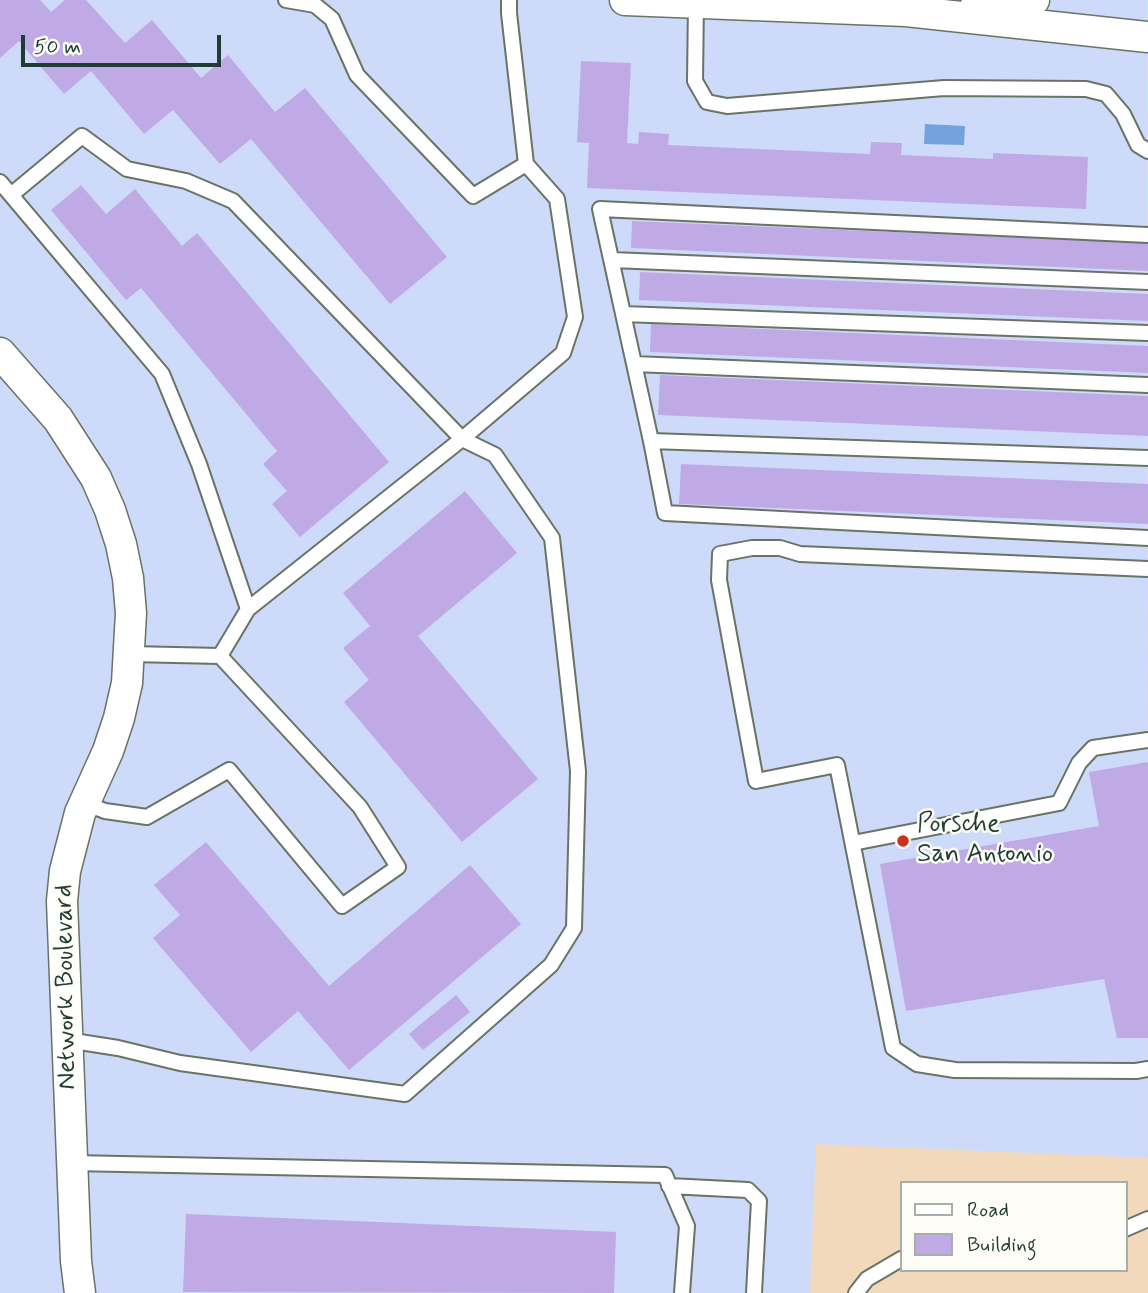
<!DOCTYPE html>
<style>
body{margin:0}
#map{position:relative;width:1148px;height:1293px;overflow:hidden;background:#f3d9bc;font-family:Mynerve,sans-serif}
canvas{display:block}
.legend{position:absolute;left:900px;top:1181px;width:228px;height:91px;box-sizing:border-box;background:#fdfcf7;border:2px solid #a4b0a9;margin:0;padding:9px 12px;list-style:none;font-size:21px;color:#1f3d34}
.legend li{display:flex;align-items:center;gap:14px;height:35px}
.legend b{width:35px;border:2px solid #a4b0a9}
.scale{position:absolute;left:21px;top:35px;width:200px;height:32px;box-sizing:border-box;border:4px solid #1f3d34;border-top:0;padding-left:9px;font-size:21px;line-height:24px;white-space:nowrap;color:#1f3d34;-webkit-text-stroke:5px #fdfcf7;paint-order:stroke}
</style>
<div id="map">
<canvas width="1148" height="1293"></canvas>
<ul class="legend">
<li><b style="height:9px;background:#fff"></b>Road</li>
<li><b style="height:19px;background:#c0aae6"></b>Building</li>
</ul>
<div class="scale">50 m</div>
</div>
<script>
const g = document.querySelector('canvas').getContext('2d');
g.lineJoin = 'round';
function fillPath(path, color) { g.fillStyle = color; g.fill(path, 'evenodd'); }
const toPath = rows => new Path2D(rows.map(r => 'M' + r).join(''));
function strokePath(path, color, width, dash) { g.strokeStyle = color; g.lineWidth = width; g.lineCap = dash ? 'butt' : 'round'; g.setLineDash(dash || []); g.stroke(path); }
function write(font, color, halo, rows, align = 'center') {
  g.font = font + ' Mynerve,sans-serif'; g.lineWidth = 5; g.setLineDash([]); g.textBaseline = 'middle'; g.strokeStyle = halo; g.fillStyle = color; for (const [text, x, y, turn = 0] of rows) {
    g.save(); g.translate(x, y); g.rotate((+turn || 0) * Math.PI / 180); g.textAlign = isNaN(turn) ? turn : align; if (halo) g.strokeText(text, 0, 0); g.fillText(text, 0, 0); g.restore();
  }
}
fillPath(toPath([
 [0,0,1147,0,1148,1158,816,1144,810,1293,0,1293]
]), '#cedafa');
fillPath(toPath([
 [925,124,965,126,964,145,924,144]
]), '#74a2dd');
fillPath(toPath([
 [0,0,40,0,51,12,65,0,86,0,125,43,152,20,201,78,228,55,275,112,305,88,447,257,390,304,251,139,220,164,173,110,144,134,91,71,64,94,19,41,0,58],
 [581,61,631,63,627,143,638,144,639,132,669,134,668,145,870,154,871,142,902,143,901,155,993,159,993,153,1088,157,1086,209,587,188,589,143,577,142],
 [81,185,106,214,135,189,182,246,197,233,389,462,300,537,272,504,287,491,263,464,277,451,141,288,126,300,51,210],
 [632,221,1148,243,1148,271,631,248],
 [640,272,1148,294,1148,321,639,300],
 [651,324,1148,346,1148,373,650,352],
 [660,375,1148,396,1148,436,658,415],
 [681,464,1148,484,1148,524,679,504],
 [465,491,517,553,418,636,538,779,462,842,344,702,369,680,343,648,370,626,343,593],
 [1148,762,1148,1038,1117,1038,1104,979,906,1011,880,864,1099,826,1089,772],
 [206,842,329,986,470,865,521,924,349,1070,298,1011,251,1052,153,938,180,915,154,885],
 [456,995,470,1012,423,1050,409,1034],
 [186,1214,616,1232,614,1293,183,1292]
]), '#c0aae6');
const service = toPath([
 [286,0,315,5,332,19,357,75,473,196,526,164,509,13,509,0],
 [696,1,695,81,707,102,727,106,944,88,1086,89,1106,94,1123,114,1138,145,1148,151],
 [0,182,162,374,199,464,248,609,220,656,130,654],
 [11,195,82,136,127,169,186,181,233,201,462,439,495,455,552,538,578,771,574,928,551,965,405,1094,180,1063,118,1048,67,1040],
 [1148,235,600,209,651,441,1148,458],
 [612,260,1148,282],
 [623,314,1148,333],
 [634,364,1148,385],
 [651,441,665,513,1148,538],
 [1148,569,800,554,780,548,752,548,720,554,719,580,756,781,837,765,893,1048,917,1064,955,1070,1136,1071,1148,1069],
 [248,609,462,439,563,353,575,317,557,199,526,164],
 [84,803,105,811,147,817,229,770,342,906,398,867,360,807,220,656],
 [853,843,1059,803,1079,763,1093,748,1148,740],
 [72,1163,665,1175,687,1226,682,1293],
 [669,1186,748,1190,759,1201,754,1293],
 [1125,1229,1148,1219],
 [856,1293,867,1279,901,1259]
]);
const minor = toPath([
 [625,0,906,11,1148,37],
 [976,5,1034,0],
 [0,353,58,419,96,478,110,510,121,544,128,578,131,613,127,683,119,718,108,751,80,813,65,871,62,901,76,1261,80,1293]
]);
strokePath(service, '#697464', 18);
strokePath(minor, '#697464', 33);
strokePath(service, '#fff', 14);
strokePath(minor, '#fff', 30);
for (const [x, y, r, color] of [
 [903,841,7,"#c8321e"]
]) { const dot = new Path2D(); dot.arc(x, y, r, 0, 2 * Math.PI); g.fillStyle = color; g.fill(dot); strokePath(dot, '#fdfcf7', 2.5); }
write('26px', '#1f3d34', '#fdfcf7', [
 ["Porsche",917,826],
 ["San Antonio",917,856]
], 'left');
write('26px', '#1f3d34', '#fdfcf7', [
 ["Network Boulevard",67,987,-91]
]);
</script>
